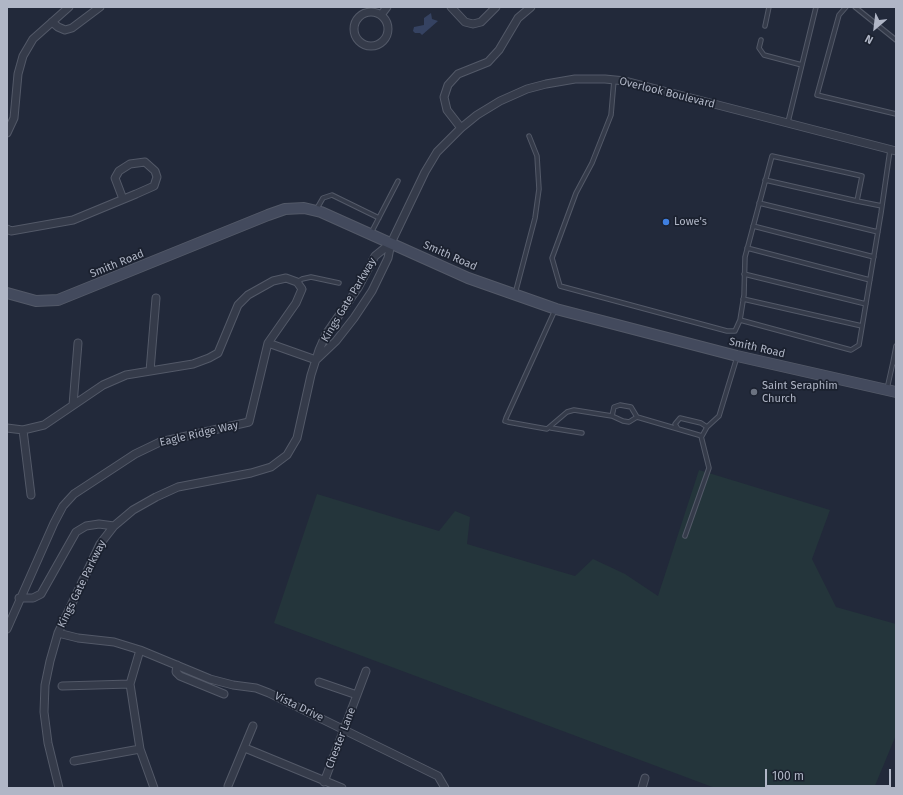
<!DOCTYPE html>
<style>
body{margin:0}
#map{position:relative;width:903px;height:795px;overflow:hidden;background:#22293a;font-family:"Fira Sans",sans-serif}
canvas{display:block}
.frame{position:absolute;inset:0;border:8px solid #b0b6c6;pointer-events:none}
.north{position:absolute;left:855px;top:8px;width:40px;height:40px;-webkit-text-stroke:3px #1b212f;paint-order:stroke;rotate:208deg;font-size:11px;font-weight:700;line-height:16px;text-align:center;color:#b0b6c6}
.north::after{content:'';display:block;margin:auto;width:14px;height:18px;background:#b0b6c6;clip-path:polygon(50% 0,100% 100%,50% 72%,0 100%)}
.scale{position:absolute;left:765px;top:769px;width:126px;height:18px;box-sizing:border-box;border:2px solid #b0b6c6;border-top:0;padding-left:5px;font-size:12px;line-height:14px;white-space:nowrap;color:#b0b6c6;-webkit-text-stroke:3px #1b212f;paint-order:stroke}
</style>
<div id="map">
<canvas width="903" height="795"></canvas>
<div class="frame"></div>
<div class="north">N</div>
<div class="scale">100 m</div>
</div>
<script>
const g = document.querySelector('canvas').getContext('2d');
g.lineJoin = 'round';
function fillPath(path, color) { g.fillStyle = color; g.fill(path, 'evenodd'); }
const toPath = rows => new Path2D(rows.map(r => 'M' + r).join(''));
function strokePath(path, color, width, dash) { g.strokeStyle = color; g.lineWidth = width; g.lineCap = dash ? 'butt' : 'round'; g.setLineDash(dash || []); g.stroke(path); }
function write(font, color, halo, rows, align = 'center') {
  g.font = font + ' "Fira Sans",sans-serif'; g.lineWidth = 3.5; g.setLineDash([]); g.textBaseline = 'middle'; g.strokeStyle = halo; g.fillStyle = color; for (const [text, x, y, turn = 0] of rows) {
    g.save(); g.translate(x, y); g.rotate((+turn || 0) * Math.PI / 180); g.textAlign = isNaN(turn) ? turn : align; if (halo) g.strokeText(text, 0, 0); g.fillText(text, 0, 0); g.restore();
  }
}
fillPath(toPath([
 [699,470,830,510,812,559,836,607,896,624,896,735,874,788,715,788,274,623,317,494,439,531,455,511,470,517,467,544,575,576,593,559,625,574,658,596]
]), '#24353b');
fillPath(toPath([
 [431,13,432,19,438,21,422,35,420,33,415,33,413,31,414,27,424,25,424,18]
]), '#354261');
const lane = toPath([
 [846,7,839,15,817,95,896,114],
 [855,7,896,40],
 [765,26,769,7],
 [761,40,759,48,764,55,802,65],
 [614,80,611,115,592,163,576,193,552,258,560,286,727,331,735,331,740,320],
 [788,122,816,7],
 [765,180,857,201],
 [759,203,878,232],
 [882,206,857,201,862,176,772,156,745,257,744,295,740,320,851,350,859,345,881,213,890,150],
 [316,210,323,198,332,195,379,218],
 [753,226,874,257],
 [371,233,398,181],
 [747,248,870,280],
 [744,274,866,304],
 [297,282,302,279,311,277,339,283],
 [515,294,535,218,539,189,537,156,529,136],
 [743,299,862,326],
 [555,310,506,418,505,421,508,422,547,429,567,412,574,410,612,416,623,421,629,422,637,417,702,436,707,427,719,416,737,357],
 [896,346,893,362,896,363],
 [887,389,893,362],
 [612,416,614,407,620,405,631,407,637,417],
 [551,428,582,433],
 [678,429,675,424,680,418,701,423,707,427],
 [685,536,709,468,701,436]
]);
const street = toPath([
 [451,7,465,22,473,24,481,22,496,7],
 '354 29a17 17 0 1 1 34 0a17 17 0 1 1-34 0Z',
 [381,15,387,7],
 [52,22,58,27,65,30,72,28,100,7],
 [461,128,447,110,444,97,448,85,458,74,488,62,499,50,518,18,531,7],
 [7,133,14,118,18,74,23,56,33,39,69,7],
 [7,229,11,231,73,220,136,194,154,186,157,177,155,171,145,162,130,164,119,171,115,178,123,199],
 [268,343,316,360],
 [316,360,336,341,354,318,372,291,388,258,391,243,425,172,437,152,461,128,477,115,500,101,527,89,546,84,575,79,605,79,625,81,896,151],
 [150,371,156,298],
 [73,405,78,343],
 [7,428,23,430,44,425,103,385,126,375,193,364,209,358,218,353,238,305,248,295,273,281,286,278,297,282,302,289,296,303,268,343,249,422,160,442,135,454,74,494,63,506,54,523,7,629],
 [23,430,31,495],
 [19,598,33,598,41,594,76,532,86,526,99,524,114,526],
 [58,633,78,638,114,642,140,650,210,679,233,685,256,688,269,693,438,776,445,788],
 [140,650,130,684,140,749,154,788],
 [177,665,176,672,180,676,224,694],
 [319,682,357,695],
 [62,686,130,684],
 [245,748,342,788],
 [74,761,140,749],
 [324,782,366,671],
 [228,786,253,726],
 [59,788,48,743,44,712,45,685,50,661,58,633,100,544,114,526,133,510,156,497,178,487,251,473,271,467,287,455,297,438,311,375,319,350,326,334,358,288,375,256,391,243],
 [642,788,645,778]
]);
const secondary = toPath([
 [7,293,36,301,58,300,268,215,285,209,304,208,321,212,468,278,556,309,737,356,896,392]
]);
strokePath(lane, '#535968', 5.5);
strokePath(street, '#535968', 9);
strokePath(secondary, '#535968', 12);
strokePath(lane, '#353b4a', 3.5);
strokePath(street, '#353b4a', 7);
strokePath(secondary, '#434a5d', 10);
for (const [x, y, r, color] of [
 [666,222,4,"#3f7fe0"],
 [754,392,4,"#6b7280"]
]) { const dot = new Path2D(); dot.arc(x, y, r, 0, 2 * Math.PI); g.fillStyle = color; g.fill(dot); strokePath(dot, '#1b212f', 1.5); }
write('11px', '#b0b6c6', '#1b212f', [
 ["Overlook Boulevard",667,93,14],
 ["Smith Road",450,256,24],
 ["Smith Road",117,264,-22],
 ["Kings Gate Parkway",349,300,-59],
 ["Smith Road",757,348,13],
 ["Eagle Ridge Way",199,434,-13],
 ["Kings Gate Parkway",82,584,-64],
 ["Vista Drive",299,707,26],
 ["Chester Lane",341,738,-69]
]);
write('11px', '#b0b6c6', '#1b212f', [
 ["Lowe's",674,222],
 ["Saint Seraphim",762,386],
 ["Church",762,399]
], 'left');
</script>
